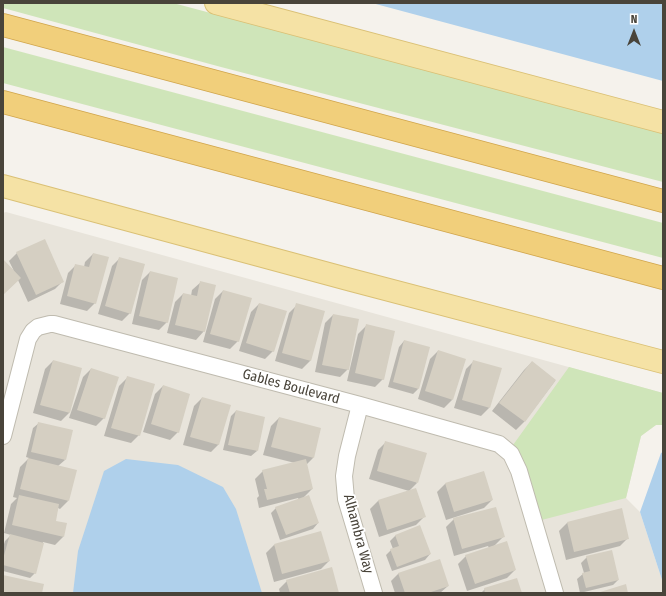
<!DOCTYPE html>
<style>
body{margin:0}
#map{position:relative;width:666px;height:596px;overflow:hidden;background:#f5f2ec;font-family:"Fira Sans Condensed",sans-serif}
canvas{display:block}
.frame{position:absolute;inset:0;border:4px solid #49443a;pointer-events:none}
.north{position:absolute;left:614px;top:12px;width:40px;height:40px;-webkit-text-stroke:3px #fff;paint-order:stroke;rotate:0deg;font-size:11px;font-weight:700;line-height:16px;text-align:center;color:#49443a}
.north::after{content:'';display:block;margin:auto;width:14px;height:18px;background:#49443a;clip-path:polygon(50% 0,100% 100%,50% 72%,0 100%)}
</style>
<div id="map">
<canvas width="666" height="596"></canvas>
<div class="frame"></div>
<div class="north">N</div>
</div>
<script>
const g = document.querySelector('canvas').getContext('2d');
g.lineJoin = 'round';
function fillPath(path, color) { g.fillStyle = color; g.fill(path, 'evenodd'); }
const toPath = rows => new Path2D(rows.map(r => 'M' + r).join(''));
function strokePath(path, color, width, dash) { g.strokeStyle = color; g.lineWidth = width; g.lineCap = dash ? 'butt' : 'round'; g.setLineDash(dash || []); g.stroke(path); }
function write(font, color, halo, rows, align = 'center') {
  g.font = font + ' "Fira Sans Condensed",sans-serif'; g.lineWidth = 3.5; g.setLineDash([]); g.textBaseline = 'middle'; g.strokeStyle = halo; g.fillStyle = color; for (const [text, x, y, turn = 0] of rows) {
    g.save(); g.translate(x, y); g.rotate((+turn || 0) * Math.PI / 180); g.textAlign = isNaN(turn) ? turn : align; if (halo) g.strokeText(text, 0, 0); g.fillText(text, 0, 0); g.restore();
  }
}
fillPath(toPath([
 [6,212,663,393,663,425,656,425,641,436,626,498,640,512,663,583,663,593,3,593,3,213]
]), '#e8e4db');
fillPath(toPath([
 [3,3,173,3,663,133,663,182,221,67,3,8],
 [3,47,663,223,663,258,3,83],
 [569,367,663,393,663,425,656,425,641,436,626,498,534,522,508,452]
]), '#cfe5b9');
fillPath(toPath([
 [372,3,663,3,663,81],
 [663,452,663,583,640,512,661,453],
 [126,459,178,465,223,487,236,509,262,593,73,593,78,551,104,471]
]), '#afd0eb');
fillPath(toPath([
 [17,253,63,281,55,289,28,302,18,280,3,294,3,261,14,271,9,261],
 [93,254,95,303,87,311,60,304,68,273,76,265,84,267,85,262],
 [120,258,130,313,122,321,98,314,112,266],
 [150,272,167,322,159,330,132,324,142,280],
 [201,282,204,331,196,340,167,333,175,302,183,294,191,296,192,290],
 [223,291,238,341,230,349,203,342,215,299],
 [259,304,273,351,265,359,239,351,251,312],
 [297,305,323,312,310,361,302,369,275,361,289,313],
 [333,315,348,369,340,377,315,372,325,323],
 [366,326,383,379,375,387,347,381,358,334],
 [404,341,418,389,413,394,388,387,399,347],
 [438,351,452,400,444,408,418,399,430,359],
 [53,361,81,369,69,413,61,421,33,413,45,369],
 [474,361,489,408,481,416,454,408,466,369],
 [532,362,555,381,524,422,516,430,492,411,524,370],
 [91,369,104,418,96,426,69,418,83,377],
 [127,378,139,435,131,443,104,436,119,386],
 [163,386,178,432,170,440,143,432,155,394],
 [202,398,219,444,211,452,183,445,194,406],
 [236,411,257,451,251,456,223,450,231,416],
 [279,418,320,429,313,458,306,465,312,489,303,498,318,523,313,529,280,540,271,513,276,508,299,500,298,498,259,508,257,498,259,496,255,479,263,471,295,463,263,455,271,426],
 [39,423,65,460,58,466,68,501,60,509,58,508,54,522,66,524,63,537,55,545,43,542,35,573,30,578,3,571,3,547,5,541,11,535,4,533,11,504,17,498,13,497,20,467,29,458,26,457,33,428],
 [386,442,417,483,409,491,369,479,378,450],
 [483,472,492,500,484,508,446,520,437,492,445,484],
 [415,489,424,517,416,525,379,537,370,509,378,501],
 [621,510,628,538,620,546,566,560,559,531,567,523],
 [454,519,504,536,493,547,515,570,507,578,467,591,458,564,466,556,489,548,488,546,454,556,446,527],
 [396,535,430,554,425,560,392,571,386,555,391,550,393,549,390,541],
 [274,545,329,561,321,569,274,582,266,553],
 [587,557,618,580,613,585,580,593,577,579,584,573,581,563],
 [399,573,448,586,440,593,395,593,391,581],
 [287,581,338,593,280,593,279,589],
 [485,589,521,593,481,593]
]), '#0003');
fillPath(toPath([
 [45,239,64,282,36,295,16,252],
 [93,253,109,257,96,304,67,296,75,264,89,267],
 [119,257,145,264,131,314,105,306],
 [3,259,21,278,3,295],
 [150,271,178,278,168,323,139,316],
 [200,281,216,285,205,332,175,325,183,293,197,296],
 [223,290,252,298,239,342,210,334],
 [259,303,287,311,274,352,246,343],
 [296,303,325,311,311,361,282,353],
 [333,314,359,319,349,370,322,365],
 [366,324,395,331,384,380,355,373],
 [404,340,430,347,419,389,393,382],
 [438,350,466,359,453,400,425,391],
 [53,360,82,368,70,413,40,405],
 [473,360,502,368,490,408,462,400],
 [532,361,556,380,525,422,499,403],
 [91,368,119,377,105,419,77,410],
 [127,376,155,384,140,436,111,428],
 [163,385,190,394,179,433,151,424],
 [202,397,231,405,219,445,190,437],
 [236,410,265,417,258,451,228,445],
 [279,417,321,428,314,458,271,447],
 [38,422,73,430,66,460,31,452],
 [385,441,427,453,418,483,377,471],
 [28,458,77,470,69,501,20,489],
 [306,459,313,489,267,500,264,489,267,489,262,470],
 [484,471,493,500,454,512,445,483],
 [416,488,426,517,387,530,378,500],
 [19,495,59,504,56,521,67,523,64,537,12,525],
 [309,495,319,523,286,535,275,507],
 [496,507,505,537,462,549,453,518],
 [622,508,629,539,574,552,567,522],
 [420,525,431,554,397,567,390,549,399,546,395,535],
 [321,531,330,561,282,574,274,544],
 [10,534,44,543,36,574,3,565,3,559],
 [507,541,516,570,475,584,465,555],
 [612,550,619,580,586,588,582,573,590,571,586,556],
 [440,559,449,586,428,593,405,593,398,573],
 [332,567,339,593,290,593,286,580],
 [3,575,44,584,42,593,3,593],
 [517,578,522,593,485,593,484,588],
 [626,584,628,593,597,593]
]), '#d5cfc2');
const minor = toPath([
 [360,405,347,456,344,476,346,499,374,593],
 [3,436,28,339,33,331,38,327,50,324,54,324,360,405,499,444,511,454,519,471,555,593]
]);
const primary = toPath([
 [216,3,663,122],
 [3,186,351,280,663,362]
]);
const motorway = toPath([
 [3,25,663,201],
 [3,102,663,278]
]);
strokePath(minor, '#bfbbaf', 18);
strokePath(primary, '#dac075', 24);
strokePath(motorway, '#d0a54b', 24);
strokePath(minor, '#fff', 16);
strokePath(primary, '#f5e2a5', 22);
strokePath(motorway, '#f1cf7b', 22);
write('14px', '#49443a', '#fff', [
 ["Gables Boulevard",291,387,15],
 ["Alhambra Way",358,534,75]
]);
</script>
